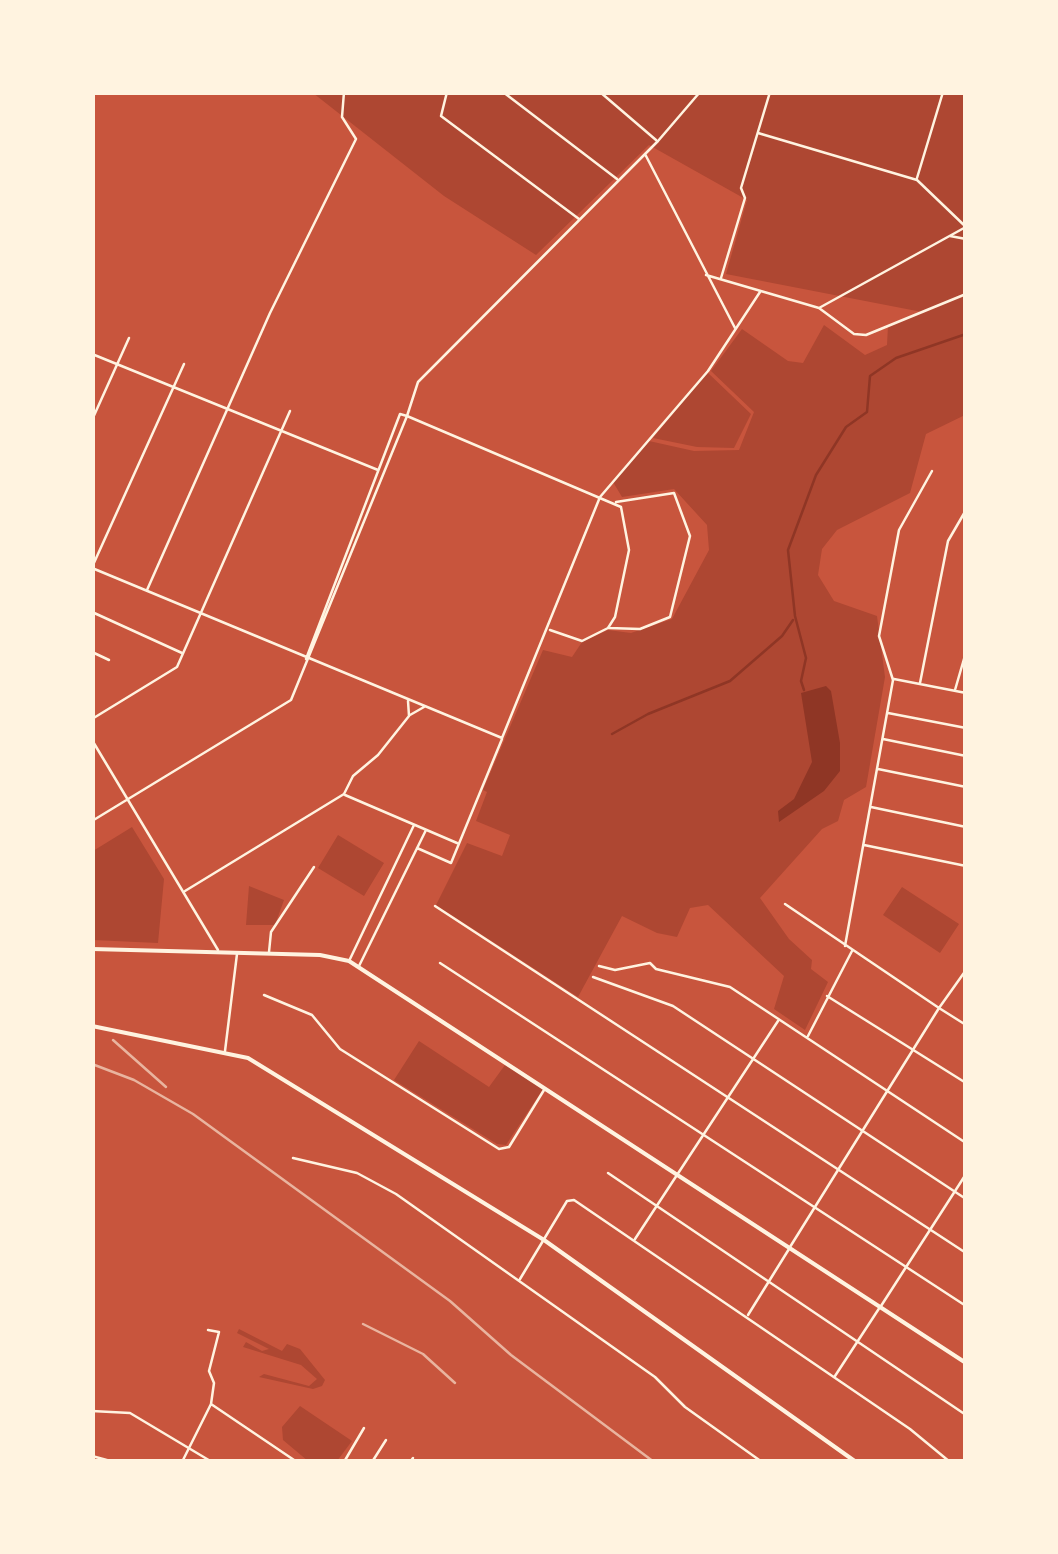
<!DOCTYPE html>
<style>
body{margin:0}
#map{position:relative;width:1058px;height:1554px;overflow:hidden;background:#c8553d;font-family:Merriweather,serif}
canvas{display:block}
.frame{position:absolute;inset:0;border:95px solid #fff3e0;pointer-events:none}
</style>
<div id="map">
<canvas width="1058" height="1554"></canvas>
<div class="frame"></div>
</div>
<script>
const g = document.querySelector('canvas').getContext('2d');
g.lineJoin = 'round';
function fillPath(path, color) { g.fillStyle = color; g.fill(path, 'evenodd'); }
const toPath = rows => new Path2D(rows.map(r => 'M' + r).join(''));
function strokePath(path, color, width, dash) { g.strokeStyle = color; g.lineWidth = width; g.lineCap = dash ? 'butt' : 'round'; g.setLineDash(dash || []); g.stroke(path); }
fillPath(toPath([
 [313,93,965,93,965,415,926,434,910,493,837,530,822,549,818,575,834,601,877,616,885,677,866,787,844,800,838,821,822,829,760,898,789,939,812,960,811,969,828,982,805,1030,774,1009,784,976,708,905,690,908,677,937,657,933,622,916,578,997,436,905,467,843,502,856,510,835,476,821,487,792,483,790,543,650,572,657,582,642,608,630,631,633,672,619,709,550,707,525,674,489,622,497,613,482,649,441,694,451,739,450,754,412,711,371,742,329,788,361,803,363,824,325,865,355,887,345,888,326,922,312,726,274,747,200,649,145,536,255,444,196],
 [707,372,751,414,734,448,697,447,653,438],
 [132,827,164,879,158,943,93,940,93,851],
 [338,835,384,863,364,896,318,868],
 [249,886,284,900,275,925,246,925],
 [902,887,959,924,940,953,883,915],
 [419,1041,489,1087,505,1065,543,1089,506,1145,497,1144,394,1080],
 [239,1329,282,1351,287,1344,300,1349,325,1380,322,1386,313,1389,259,1377,264,1374,309,1386,317,1379,301,1365,243,1347,246,1342,262,1351,269,1349,237,1333],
 [300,1406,352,1441,337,1461,308,1461,283,1440,282,1427]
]), '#ae4732');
fillPath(toPath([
 [826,686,831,691,840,743,840,771,824,791,779,822,778,811,794,799,812,762,801,693]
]), '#8f3625');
strokePath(toPath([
 [804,690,801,681,806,658,795,616,788,550,816,475,846,427,867,412,870,376,896,358,966,334],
 [612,734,648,714,730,681,782,636,793,620]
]), '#8f3625', 2.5);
strokePath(toPath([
 [447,92,441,116,579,219],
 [503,92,617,179],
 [600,92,656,140],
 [758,133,917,180,966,227],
 [645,154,735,328],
 [917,178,943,92],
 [950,236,966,239],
 [706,275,819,308,854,334,866,335,966,294],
 [721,278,745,198,741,188,770,92],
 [819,308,964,228],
 [92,354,378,470],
 [92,420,129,338],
 [93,565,184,364],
 [92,568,502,738,600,497,708,371,760,292],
 [147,590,270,313,356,139,342,117,344,92],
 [92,612,182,653],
 [609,628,640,629,670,617,690,536,674,493,616,502],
 [92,652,109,660],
 [306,659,400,414,407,416,418,382,658,141,700,92],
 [894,679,966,693],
 [920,683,948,541,966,510],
 [955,690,966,652],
 [888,713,966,728],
 [410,715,424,707],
 [92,719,177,667,290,411],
 [883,739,966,756],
 [92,740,218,950],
 [878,769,966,787],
 [345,795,457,843],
 [871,807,966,827],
 [92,821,291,700,407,416,621,507,629,550,615,617,608,628,582,641,550,630],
 [864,845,966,866],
 [417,848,451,863,502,739],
 [185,891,344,794,353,776,378,755,409,716,408,701],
 [785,904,939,1008,966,970],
 [435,906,966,1253],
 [845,946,893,680,879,636,899,530,932,471],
 [269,952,271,932,314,867],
 [350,959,414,825],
 [440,963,966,1306],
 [359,966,426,830],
 [599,966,615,970,650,963,656,969,730,987,966,1143],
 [593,977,673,1006,966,1199],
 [264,995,312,1015,340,1049,499,1149,509,1147,544,1090],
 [827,996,966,1083],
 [808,1036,852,951],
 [225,1051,237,954],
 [293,1158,357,1173,396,1194,655,1377,685,1407,762,1462],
 [608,1173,966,1415],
 [635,1239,778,1021],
 [520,1279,567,1201,574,1200,910,1429,950,1462],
 [748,1315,789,1249],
 [835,1376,880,1307],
 [211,1404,297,1462],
 [92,1456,114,1462],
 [182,1462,211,1404,214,1383,209,1371,219,1332,208,1330],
 [344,1462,364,1428],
 [372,1462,386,1440],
 [410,1462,413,1458]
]), '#fff3e0', 2.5);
strokePath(toPath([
 [790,1247,939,1008,966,1025],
 [881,1306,966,1174],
 [92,1411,130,1413,212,1462]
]), '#fff3e0', 2.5);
strokePath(toPath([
 [92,949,320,955,349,961,966,1363],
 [92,1026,248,1058,544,1240,856,1462]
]), '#fff3e0', 4);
strokePath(toPath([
 [113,1040,166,1087],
 [92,1064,134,1080,193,1114,450,1301,511,1355,654,1462],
 [363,1324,423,1354,455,1383]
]), '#e9b49f', 2.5);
</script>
